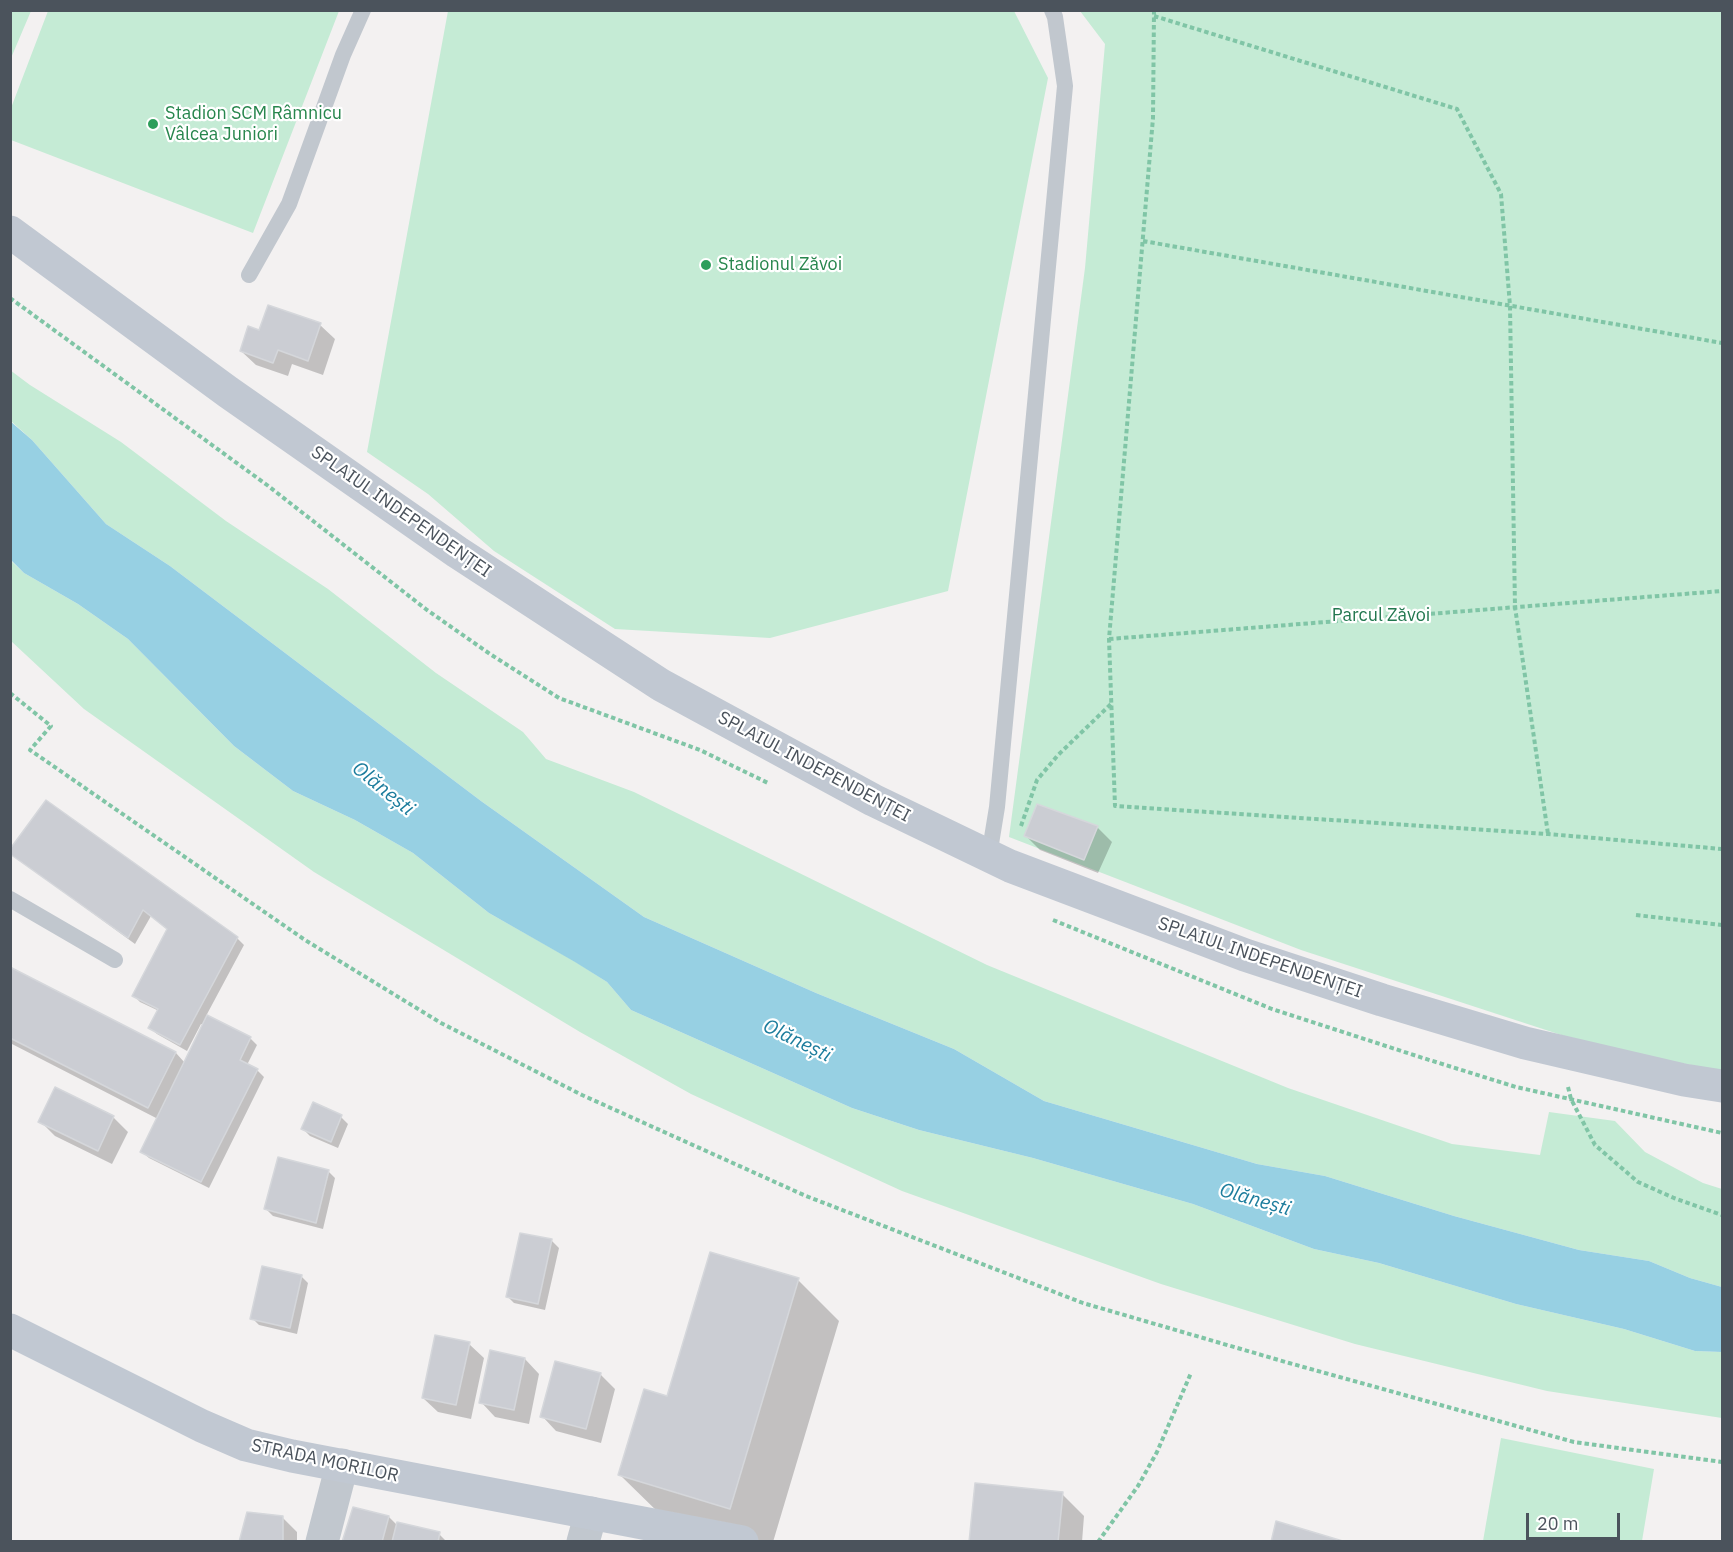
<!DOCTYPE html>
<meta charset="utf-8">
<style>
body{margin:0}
#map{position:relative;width:1733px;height:1552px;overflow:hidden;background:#f3f1f1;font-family:"IBM Plex Sans",sans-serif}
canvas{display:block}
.frame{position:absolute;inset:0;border:12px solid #4b535c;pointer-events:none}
.scale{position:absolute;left:1526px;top:1513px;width:94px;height:27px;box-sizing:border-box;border:3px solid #4b535c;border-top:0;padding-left:8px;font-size:18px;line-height:21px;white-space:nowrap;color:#4b535c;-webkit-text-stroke:4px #fff;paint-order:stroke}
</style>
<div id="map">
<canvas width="1733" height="1552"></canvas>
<div class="frame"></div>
<div class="scale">20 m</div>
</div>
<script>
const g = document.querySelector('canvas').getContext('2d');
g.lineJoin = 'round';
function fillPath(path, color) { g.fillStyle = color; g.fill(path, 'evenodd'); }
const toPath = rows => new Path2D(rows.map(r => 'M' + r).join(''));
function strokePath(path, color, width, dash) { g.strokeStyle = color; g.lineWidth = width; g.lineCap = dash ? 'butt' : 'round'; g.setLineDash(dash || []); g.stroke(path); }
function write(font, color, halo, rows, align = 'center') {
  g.font = font + ' "IBM Plex Sans",sans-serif'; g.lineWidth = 4.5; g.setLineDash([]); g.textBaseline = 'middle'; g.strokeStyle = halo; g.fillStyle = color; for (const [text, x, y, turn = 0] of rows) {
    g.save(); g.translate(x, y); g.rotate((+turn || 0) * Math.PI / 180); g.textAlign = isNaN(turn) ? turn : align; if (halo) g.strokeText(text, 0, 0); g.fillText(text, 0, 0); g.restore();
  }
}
fillPath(toPath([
 [11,10,31,11,11,58,10,11],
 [48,11,339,11,253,233,11,140,11,108],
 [448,11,1014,11,1048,78,948,591,770,638,615,629,494,551,428,494,367,452],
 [1080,11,1722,11,1722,1071,1598,1047,1301,950,1009,837,1085,268,1105,44],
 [10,370,30,385,121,442,226,521,328,589,436,673,523,732,546,759,634,792,987,965,1288,1088,1452,1144,1540,1155,1549,1112,1615,1121,1645,1152,1703,1183,1722,1189,1722,1287,1690,1278,1649,1261,1579,1250,1454,1216,1325,1176,1257,1164,1044,1101,954,1049,816,993,644,917,481,801,170,566,106,524,32,440,11,421],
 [10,560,24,573,78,604,128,639,234,746,293,791,355,820,413,853,489,913,576,962,607,982,631,1010,852,1108,919,1130,1033,1158,1193,1204,1314,1249,1379,1263,1516,1304,1624,1329,1695,1351,1722,1352,1722,1418,1547,1391,1355,1344,1161,1284,902,1191,691,1094,580,1032,314,872,84,709,11,641],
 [1501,1438,1654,1469,1642,1541,1483,1541]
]), '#c5ebd5');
fillPath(toPath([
 [10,421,32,440,106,524,170,566,481,801,644,917,816,993,954,1049,1044,1101,1257,1164,1325,1176,1454,1216,1579,1250,1649,1261,1690,1278,1722,1287,1722,1352,1695,1351,1624,1329,1516,1304,1379,1263,1314,1249,1193,1204,1033,1158,919,1130,852,1108,631,1010,607,982,575,962,489,913,413,853,355,820,293,791,234,746,128,639,78,604,24,573,11,560]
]), '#97d0e3');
fillPath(toPath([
 [320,325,335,339,323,375,292,364,288,376,256,365,241,351,260,332],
 [1097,827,1112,842,1098,873,1040,850,1025,835],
 [10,853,237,938,244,945,206,1016,250,1038,257,1045,247,1065,257,1070,264,1077,209,1188,149,1158,142,1152,158,1119,10,1043,10,969,176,1053,185,1063,204,1025,201,1024,187,1051,157,1034,150,1028,159,1011,140,1002,133,995,168,930,151,916,135,944],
 [56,1089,114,1118,128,1132,112,1164,55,1136,40,1121],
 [314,1104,341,1117,348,1124,338,1148,310,1136,303,1129],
 [328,1171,335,1178,323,1229,273,1216,266,1209],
 [552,1241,559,1248,545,1310,514,1303,507,1296],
 [301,1276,308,1283,297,1334,259,1325,252,1318],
 [798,1280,839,1321,773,1542,746,1542,662,1516,620,1475,668,1398],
 [469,1344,484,1358,471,1419,438,1412,423,1398],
 [525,1359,539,1374,529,1424,495,1417,481,1402],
 [601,1375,615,1389,601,1443,556,1431,542,1416],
 [1062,1494,1084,1516,1082,1542,970,1542],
 [282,1517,297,1532,297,1542,241,1542],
 [389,1517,398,1526,439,1534,447,1542,344,1542]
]), '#0003');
const building = toPath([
 [268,305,321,323,308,361,278,350,273,363,240,351,248,326,259,330,268,305],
 [46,800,238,937,180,1045,148,1028,158,1009,132,996,167,929,143,910,128,938,10,854,10,849,46,800],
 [1037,804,1098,826,1084,860,1024,836,1037,804],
 [10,967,176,1052,148,1108,10,1038,10,967],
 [207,1015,251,1037,240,1060,258,1069,201,1182,140,1152,207,1015],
 [55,1087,114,1116,98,1151,38,1122,55,1087],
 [313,1102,342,1115,331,1142,301,1129,313,1102],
 [278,1157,329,1170,316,1223,264,1209,278,1157],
 [520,1233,552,1239,538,1304,506,1297,520,1233],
 [710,1252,799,1278,730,1509,618,1475,644,1389,667,1396,710,1252],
 [262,1266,302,1275,290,1328,250,1319,262,1266],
 [435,1335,470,1342,456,1405,422,1398,435,1335],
 [490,1350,525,1358,514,1410,479,1403,490,1350],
 [555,1361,601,1373,586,1429,540,1417,555,1361],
 [975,1483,1063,1492,1058,1542,969,1542,975,1483],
 [353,1507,389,1516,382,1542,342,1542,353,1507],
 [247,1512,283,1516,283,1542,239,1542,247,1512],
 [1276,1521,1346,1542,1271,1542,1276,1521],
 [397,1522,440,1532,438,1542,392,1542,397,1522]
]);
fillPath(building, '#cbcdd3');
strokePath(building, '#d5d7db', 1.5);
strokePath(toPath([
 [1154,10,1153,118,1109,639,1115,806,1548,834,1722,849],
 [1154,16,1457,109,1501,194,1510,306,1515,607,1548,834],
 [1143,241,1722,343],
 [10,298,267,485,427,610,490,654,559,698,700,750,768,783],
 [1109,639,1722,591],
 [10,693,51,726,30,750,305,940,441,1023,582,1095,806,1196,1083,1303,1289,1363,1574,1442,1722,1462],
 [1021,826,1037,780,1058,755,1111,704],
 [1636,915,1722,925],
 [1053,920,1272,1009,1423,1058,1516,1087,1722,1133],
 [1568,1087,1571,1099,1595,1145,1638,1182,1674,1198,1722,1215],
 [1098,1542,1138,1486,1157,1452,1191,1373]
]), '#80c5a6', 4, [4.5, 3]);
strokePath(toPath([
 [249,275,289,204,343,55,363,10],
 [989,856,997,807,1065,86,1055,17,1052,10],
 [10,899,115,960]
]), '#c1c7ce', 16);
strokePath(toPath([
 [322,1542,342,1465],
 [583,1542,591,1513]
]), '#c1c7ce', 33);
strokePath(toPath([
 [10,232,228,392,457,552,661,685,873,800,1010,866,1245,955,1382,1000,1525,1043,1684,1080,1722,1086],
 [10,1330,202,1426,246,1445,292,1456,742,1542]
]), '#c1c8d2', 33);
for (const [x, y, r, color] of [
 [153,124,6,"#2e9e5b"],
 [706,265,6,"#2e9e5b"]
]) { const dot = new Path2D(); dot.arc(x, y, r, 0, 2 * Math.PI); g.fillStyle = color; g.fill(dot); strokePath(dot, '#fff', 2); }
write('18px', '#27864d', '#fff', [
 ["Stadion SCM Râmnicu",165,114],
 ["Vâlcea Juniori",165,135],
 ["Stadionul Zăvoi",718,265]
], 'left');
write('18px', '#4b535c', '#fff', [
 ["SPLAIUL INDEPENDENȚEI",401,512,35],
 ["SPLAIUL INDEPENDENȚEI",814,767,28],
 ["SPLAIUL INDEPENDENȚEI",1260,958,19],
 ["STRADA MORILOR",325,1461,12]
]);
write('18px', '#22774f', '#fff', [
 ["Parcul Zăvoi",1381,616]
]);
write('italic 20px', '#1d7d9d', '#fff', [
 ["Olănești",383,789,39],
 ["Olănești",797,1041,26],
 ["Olănești",1255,1200,16]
]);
</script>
